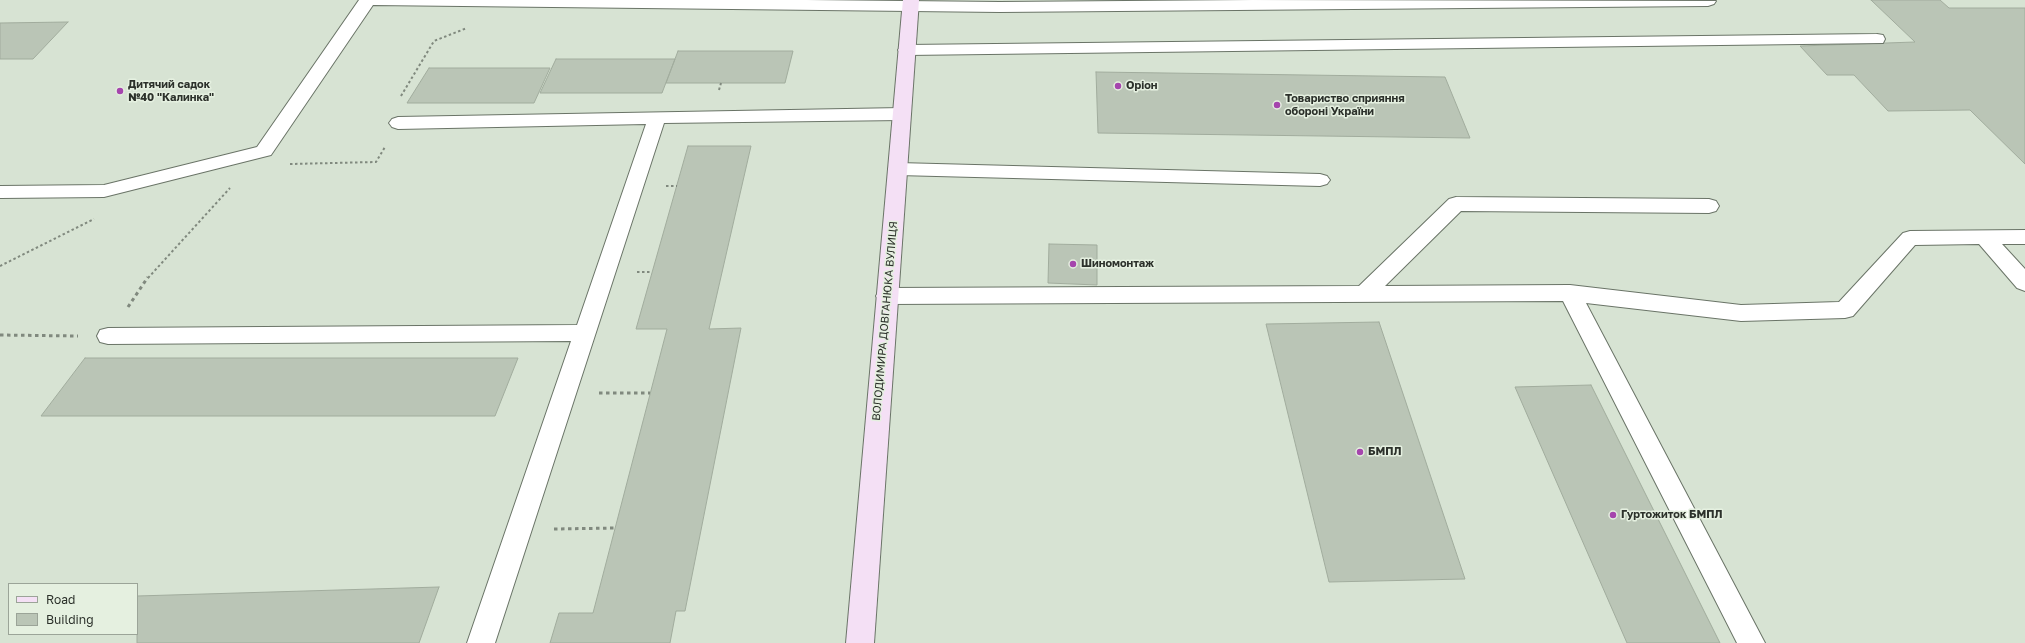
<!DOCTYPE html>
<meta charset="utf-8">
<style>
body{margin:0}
#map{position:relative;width:2025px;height:643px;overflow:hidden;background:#d7e3d3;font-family:"Golos Text",sans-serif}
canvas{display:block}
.legend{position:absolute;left:8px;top:583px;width:130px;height:52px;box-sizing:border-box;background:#e5f0e0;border:1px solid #9ba498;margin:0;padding:5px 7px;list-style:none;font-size:12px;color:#2c312b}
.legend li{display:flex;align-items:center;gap:8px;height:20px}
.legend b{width:20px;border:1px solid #9ba498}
</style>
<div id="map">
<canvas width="2025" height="643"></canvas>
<ul class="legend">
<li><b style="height:5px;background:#f4e0f5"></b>Road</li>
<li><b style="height:11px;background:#bac5b6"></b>Building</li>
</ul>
</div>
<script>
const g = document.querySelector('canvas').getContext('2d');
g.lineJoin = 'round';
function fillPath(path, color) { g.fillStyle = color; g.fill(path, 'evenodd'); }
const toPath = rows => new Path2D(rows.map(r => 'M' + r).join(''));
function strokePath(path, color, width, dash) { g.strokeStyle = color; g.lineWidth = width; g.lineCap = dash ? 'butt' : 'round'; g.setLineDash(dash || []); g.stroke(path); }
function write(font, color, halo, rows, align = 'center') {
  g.font = font + ' "Golos Text",sans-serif'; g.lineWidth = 3; g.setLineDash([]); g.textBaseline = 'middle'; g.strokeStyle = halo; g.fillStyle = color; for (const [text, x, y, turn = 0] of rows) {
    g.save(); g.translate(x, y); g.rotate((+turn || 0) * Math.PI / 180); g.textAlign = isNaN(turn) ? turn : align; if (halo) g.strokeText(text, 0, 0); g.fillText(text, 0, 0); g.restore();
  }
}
const building = toPath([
 [1871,0,1940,0,1949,8,2025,8,2025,164,1970,110,1888,111,1854,75,1827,75,1800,46,1915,42,1871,0],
 [68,22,33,59,0,59,0,23,68,22],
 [678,51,793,51,785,83,666,83,678,51],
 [556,59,675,59,662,93,540,93,556,59],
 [429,68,550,68,534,103,407,103,429,68],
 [1096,72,1445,77,1470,138,1098,133,1096,72],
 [688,146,751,146,709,329,741,328,685,611,676,611,670,643,550,643,559,613,593,613,667,329,636,329,688,146],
 [1049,244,1097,245,1097,285,1048,283,1049,244],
 [1379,322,1465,579,1329,582,1266,324,1379,322],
 [85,358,518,358,495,416,41,416,85,358],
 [1591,385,1720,643,1627,643,1515,387,1591,385],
 [439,587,419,643,137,643,137,596,439,587]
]);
fillPath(building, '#bac5b6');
strokePath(building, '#a1ac9d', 1);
const lane = toPath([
 [359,0,807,0,1000,2,1252,0,1716,1,1714,4,1708,6,1000,12,373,5,271,155,104,197,0,198,0,186,104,185,257,147,359,0],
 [1877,34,1883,35,1885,39,1883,43,907,55,901,54,898,50,901,46,907,45,1877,34],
 [902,108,908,110,911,114,908,118,902,120,664,123,495,643,467,643,571,341,108,344,100,342,97,336,100,330,108,328,577,325,646,124,398,129,392,127,389,123,392,119,398,117,902,108],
 [898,163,1320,174,1327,176,1330,180,1327,184,1320,186,898,175,891,173,888,169,891,165,898,163],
 [1456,197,1709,199,1716,201,1719,206,1716,211,1709,213,1461,211,1385,286,1570,285,1741,305,1839,302,1903,233,1910,231,2025,230,2025,244,2002,244,2025,269,2025,291,2017,288,1979,244,1915,245,1853,316,1845,318,1741,321,1586,303,1765,643,1737,643,1563,301,887,304,879,301,876,296,879,291,887,288,1359,286,1449,199,1456,197]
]);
const secondary = toPath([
 [903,0,919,0,874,643,846,643,903,0]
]);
strokePath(lane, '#6a7467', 2);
strokePath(secondary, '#6a7467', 2);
strokePath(toPath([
 [719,90,721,83],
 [401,96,434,41,467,28],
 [290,164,376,162,385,147],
 [666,186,677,186],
 [0,266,94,219],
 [637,272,652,272],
 [148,278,230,188]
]), '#80897e', 2, [2.5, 2.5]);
strokePath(toPath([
 [128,307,148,277],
 [0,335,78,336],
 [599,393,650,393],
 [554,529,616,528]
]), '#80897e', 3, [3.5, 3.5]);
fillPath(lane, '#fff');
fillPath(secondary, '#f4e0f5');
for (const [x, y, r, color] of [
 [1118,86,4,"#a545ad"],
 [120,91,4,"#a545ad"],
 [1277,105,4,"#a545ad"],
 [1073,264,4,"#a545ad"],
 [1360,452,4,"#a545ad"],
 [1613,515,4,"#a545ad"]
]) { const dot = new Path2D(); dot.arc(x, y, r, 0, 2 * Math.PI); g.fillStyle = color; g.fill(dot); strokePath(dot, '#e5f0e0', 1.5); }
write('bold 11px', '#2c312b', '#e5f0e0', [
 ["Дитячий садок",128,85],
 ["№40 \"Калинка\"",128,98],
 ["Оріон",1126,86],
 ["Товариство сприяння",1285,99],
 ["обороні України",1285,112],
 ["Шиномонтаж",1081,264],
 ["БМПЛ",1368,452],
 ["Гуртожиток БМПЛ",1621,515]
], 'left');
write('11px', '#2c312b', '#e5f0e0', [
 ["ВОЛОДИМИРА ДОВГАНЮКА ВУЛИЦЯ",885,321,-85]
]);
</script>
